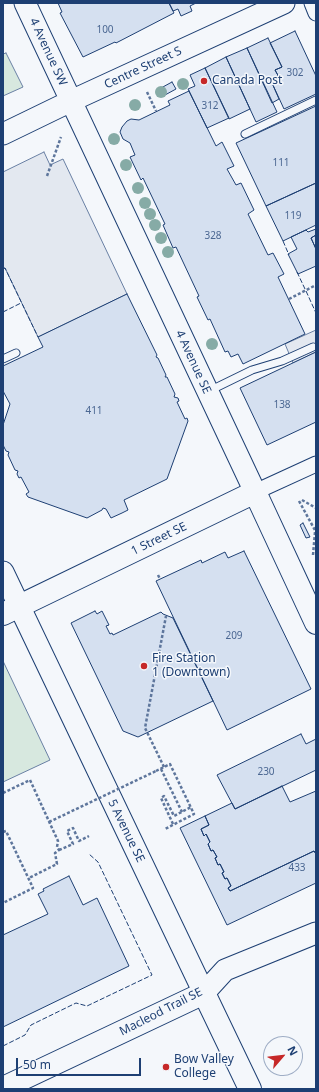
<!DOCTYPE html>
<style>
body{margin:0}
#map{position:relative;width:319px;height:1092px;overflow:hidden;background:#f4f7fb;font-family:"Noto Sans",sans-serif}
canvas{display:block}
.frame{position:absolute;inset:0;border:4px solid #1d3f73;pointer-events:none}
.north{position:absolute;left:263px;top:1036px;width:40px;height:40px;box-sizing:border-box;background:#f4f7fb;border:1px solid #9eadc5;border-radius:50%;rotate:62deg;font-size:11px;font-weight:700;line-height:16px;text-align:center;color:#1d3f73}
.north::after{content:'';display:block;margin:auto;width:14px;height:18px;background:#c62828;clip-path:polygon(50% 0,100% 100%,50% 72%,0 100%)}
.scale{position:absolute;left:16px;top:1058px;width:125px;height:18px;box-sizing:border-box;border:2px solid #1d3f73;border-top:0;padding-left:5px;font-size:12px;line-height:14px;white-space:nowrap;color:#1d3f73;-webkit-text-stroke:3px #f4f7fb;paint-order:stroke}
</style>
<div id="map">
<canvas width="319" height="1092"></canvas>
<div class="frame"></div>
<div class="north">N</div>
<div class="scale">50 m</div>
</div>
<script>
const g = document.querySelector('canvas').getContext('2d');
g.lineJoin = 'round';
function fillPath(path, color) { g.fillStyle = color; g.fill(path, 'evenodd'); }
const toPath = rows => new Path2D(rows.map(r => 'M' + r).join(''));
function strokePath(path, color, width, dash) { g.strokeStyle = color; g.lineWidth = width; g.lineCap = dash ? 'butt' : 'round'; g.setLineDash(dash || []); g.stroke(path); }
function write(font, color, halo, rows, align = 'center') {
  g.font = font + ' "Noto Sans",sans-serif'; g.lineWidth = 3; g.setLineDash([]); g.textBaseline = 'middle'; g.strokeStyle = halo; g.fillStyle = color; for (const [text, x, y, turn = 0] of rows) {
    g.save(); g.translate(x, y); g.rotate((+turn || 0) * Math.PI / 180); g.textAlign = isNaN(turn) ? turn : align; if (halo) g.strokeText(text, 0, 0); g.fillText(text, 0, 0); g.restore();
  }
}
const green = toPath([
 [6,53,23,87,3,96,3,54,6,53],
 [3,661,50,760,3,782,3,661]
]);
fillPath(green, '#d7e8df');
strokePath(green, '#687fa3', 1);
const parking = toPath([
 [44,152,50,165,63,159,127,294,38,337,5,268,3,268,3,172,44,152],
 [316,330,316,352,293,363,285,344,316,330]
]);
fillPath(parking, '#e3e8f0');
strokePath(parking, '#687fa3', 1);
const building = toPath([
 [58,3,169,3,174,13,116,43,115,42,83,57,60,13,62,12,58,3],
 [169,3,196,3,190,6,192,11,181,16,178,9,173,11,169,3],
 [295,31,316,76,316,94,284,109,272,83,280,79,275,70,282,67,270,43,295,31],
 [268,38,282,67,275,70,280,79,272,83,279,99,272,103,247,48,268,38],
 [247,48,277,112,256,122,226,57,247,48],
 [226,57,250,109,229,119,205,68,226,57],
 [205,68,229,118,207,128,188,89,195,86,190,75,205,68],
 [172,82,176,89,165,95,161,88,172,82],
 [189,91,216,146,222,142,234,166,227,169,236,185,241,183,254,210,248,214,268,255,273,253,284,274,278,277,305,334,243,364,238,354,231,357,228,351,225,352,210,319,208,320,197,297,199,296,176,247,173,248,163,225,165,224,143,178,141,180,130,157,135,155,130,143,123,139,120,132,122,127,127,121,131,119,139,120,170,105,168,101,189,91],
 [316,106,316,183,266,206,236,143,316,106],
 [316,183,316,225,283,241,266,206,316,183],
 [316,229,316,235,311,238,316,249,316,266,298,274,288,254,297,249,291,237,306,230,308,232,316,229],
 [316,235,316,249,311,238,316,235],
 [127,294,157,355,156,357,158,358,166,375,165,377,167,377,175,394,174,397,178,398,179,401,177,402,185,419,187,418,188,421,167,479,124,500,128,510,122,513,111,518,106,509,103,508,102,510,87,518,28,497,26,494,29,492,21,477,19,478,17,474,18,471,15,470,8,455,9,452,6,451,3,445,3,425,10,404,3,391,3,366,43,347,38,337,127,294],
 [316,352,316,422,267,445,240,388,316,352],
 [303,523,310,537,306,538,300,525,303,523],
 [244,551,311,689,227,730,156,581,201,560,202,563,225,552,228,558,244,551],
 [95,611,97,614,102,611,109,625,106,626,110,634,112,633,113,635,161,612,163,614,173,618,213,701,138,737,123,731,71,623,95,611],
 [301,734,306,744,316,739,316,770,235,809,217,775,301,734],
 [282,786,290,802,316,791,316,854,314,851,230,891,228,888,231,886,227,878,225,879,222,873,224,872,220,864,218,865,215,858,217,857,213,850,211,851,208,844,210,842,206,834,204,836,201,829,209,825,205,816,232,803,235,809,282,786],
 [205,816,209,825,201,829,204,836,206,834,210,842,208,844,211,851,213,850,217,857,215,858,218,865,220,864,224,872,222,873,225,879,227,878,231,886,228,888,230,891,314,851,316,854,316,883,227,925,180,828,205,816],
 [69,876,83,905,97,898,129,966,3,1027,3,935,48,914,38,894,44,891,43,889,69,876]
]);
fillPath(building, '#d5e0f0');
strokePath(building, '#1d3f73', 1);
const lane = toPath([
 [245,134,316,100],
 [3,359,16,353],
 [209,391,252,370,282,361,313,347]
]);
const street = toPath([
 [312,3,316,13],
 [255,492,316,464]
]);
const secondary = toPath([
 [25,3,255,492],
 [3,134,71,101,284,3],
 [3,572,204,993,225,970,316,933]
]);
const primary = toPath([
 [3,614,255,492,316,623],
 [3,1088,204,993,250,1089]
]);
strokePath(lane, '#1d3f73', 9);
strokePath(street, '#1d3f73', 17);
strokePath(secondary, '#1d3f73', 23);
strokePath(primary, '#1d3f73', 24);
strokePath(toPath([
 [147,92,156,111],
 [47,176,61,137],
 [289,299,316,285],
 [302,500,316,508],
 [299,501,316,532],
 [313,555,315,532],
 [158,575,160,579],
 [164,767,145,728,166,616],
 [161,769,182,812],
 [156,771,170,764,194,814,165,829],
 [3,793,30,780,58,841,57,847,59,850,55,853,57,864,29,878],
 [173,824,161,798,164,796,174,816,191,807],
 [3,832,6,831,33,888,3,903],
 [59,850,73,844,67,831,73,828,79,841,89,836]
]), '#5e769c', 2.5, [3, 2]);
strokePath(lane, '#f4f7fb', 7);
strokePath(street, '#f4f7fb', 15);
strokePath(secondary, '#f4f7fb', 21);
strokePath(primary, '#f4f7fb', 22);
strokePath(toPath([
 [49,822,156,771]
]), '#5e769c', 2.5, [3, 2]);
strokePath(toPath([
 [283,241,289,255],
 [3,269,5,268,38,337],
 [297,272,305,289],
 [306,291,316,313],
 [3,312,21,303],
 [3,1046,25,1035,31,1025,76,1003,87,1006,152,975,98,862,89,854]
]), '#1d3f73', 1, [5, 2]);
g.fillStyle = '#86aba6';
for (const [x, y] of [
 [183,84],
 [161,92],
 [135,105],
 [114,139],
 [126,165],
 [138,188],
 [145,203],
 [150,214],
 [155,225],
 [161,238],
 [168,252],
 [212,344]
]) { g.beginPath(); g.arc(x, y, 6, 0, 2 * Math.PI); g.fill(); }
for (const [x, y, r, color] of [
 [204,81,4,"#c62828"],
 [144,666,4,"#c62828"],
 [166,1067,4,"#c62828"]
]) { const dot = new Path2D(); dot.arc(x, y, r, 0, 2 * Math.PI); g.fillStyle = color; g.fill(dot); strokePath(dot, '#f4f7fb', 1.5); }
write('10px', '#4b6792', null, [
 ["100",105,30],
 ["302",295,73],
 ["312",210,106],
 ["111",281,163],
 ["119",293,216],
 ["328",213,236],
 ["138",282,405],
 ["411",94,411],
 ["209",234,636],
 ["230",266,772],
 ["433",297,868]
]);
write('12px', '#1d3f73', '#f4f7fb', [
 ["4 Avenue SW",48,52,65],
 ["Centre Street S",143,68,-25],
 ["4 Avenue SE",193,362,65],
 ["1 Street SE",159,539,-26],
 ["5 Avenue SE",126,831,64],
 ["Macleod Trail SE",161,1012,-27]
]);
write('12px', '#1d3f73', '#f4f7fb', [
 ["Canada Post",212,81],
 ["Fire Station",152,659],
 ["1 (Downtown)",152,673],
 ["Bow Valley",174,1060],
 ["College",174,1074]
], 'left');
</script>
